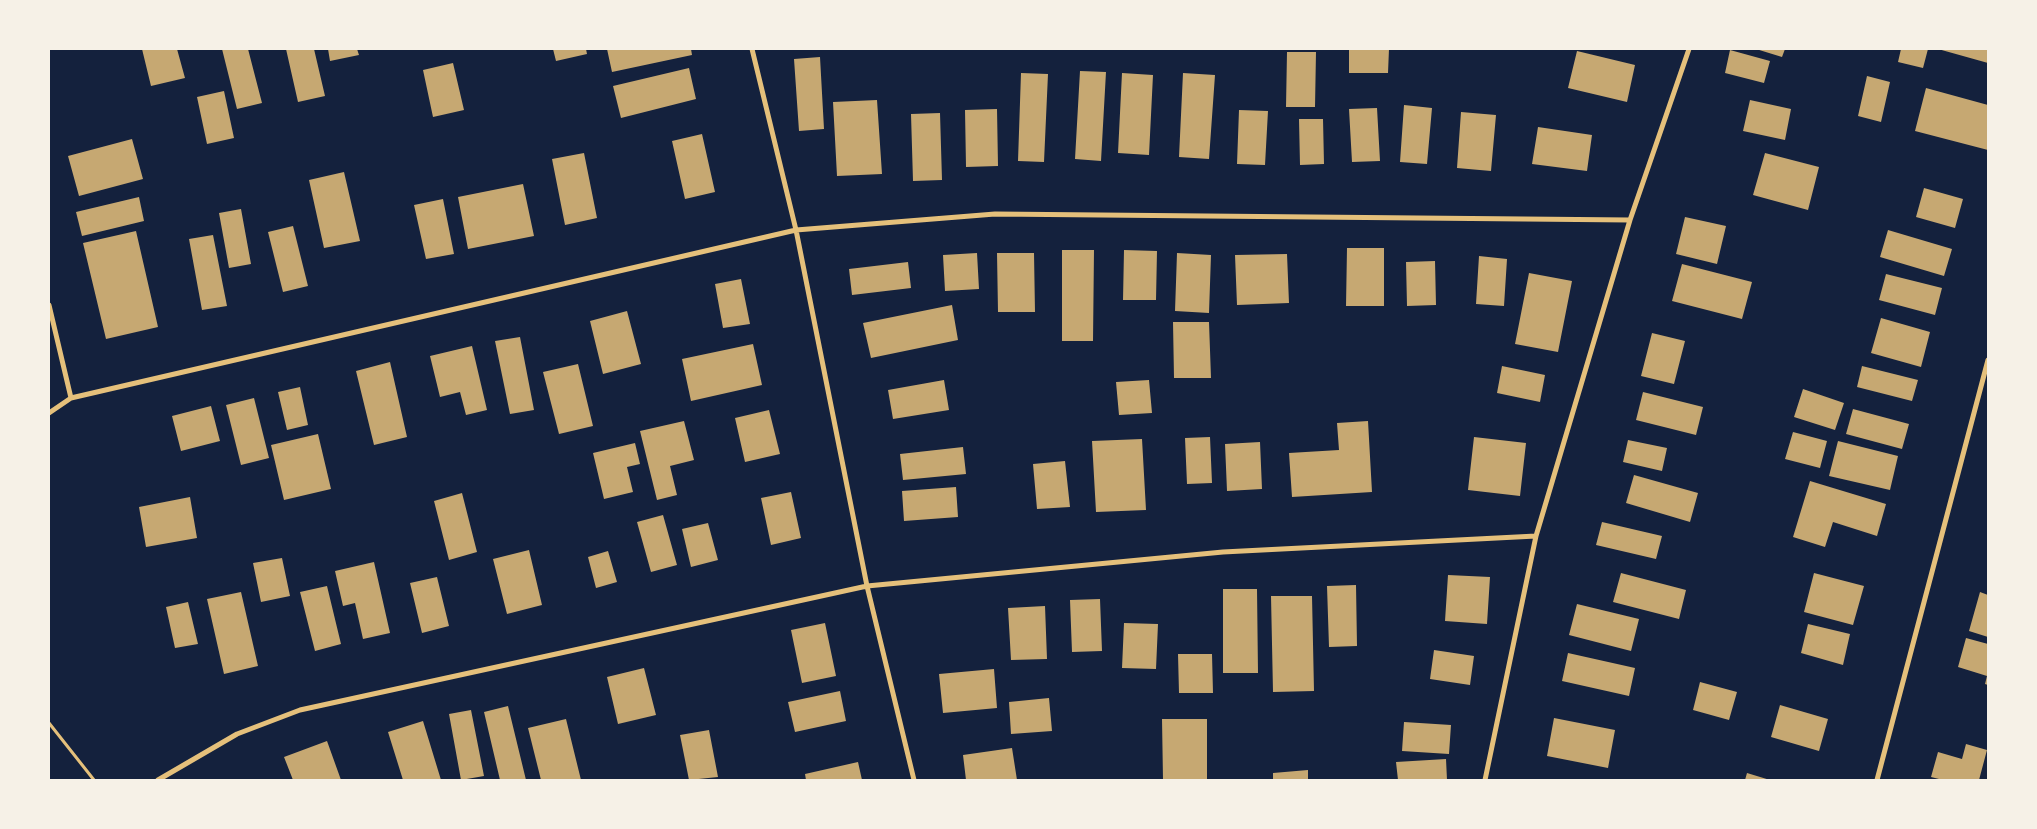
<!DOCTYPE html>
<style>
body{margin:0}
#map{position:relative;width:2037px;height:829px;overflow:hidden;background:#14213d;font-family:Overpass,sans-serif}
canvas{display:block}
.frame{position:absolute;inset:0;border:50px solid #f6f1e7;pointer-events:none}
</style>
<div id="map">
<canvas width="2037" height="829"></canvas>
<div class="frame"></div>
</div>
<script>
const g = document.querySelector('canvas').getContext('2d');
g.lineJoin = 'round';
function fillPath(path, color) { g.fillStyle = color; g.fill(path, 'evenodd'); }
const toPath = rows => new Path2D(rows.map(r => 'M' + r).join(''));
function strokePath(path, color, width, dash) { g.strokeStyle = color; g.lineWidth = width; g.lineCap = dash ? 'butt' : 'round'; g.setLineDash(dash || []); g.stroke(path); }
fillPath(toPath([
 [142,49,177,49,185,78,151,86],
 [222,49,248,49,262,103,237,109],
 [286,49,314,49,325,96,298,102],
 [328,49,357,49,359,55,330,61],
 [553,49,586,49,587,54,556,61],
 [607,49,691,49,692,55,612,72],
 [1349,49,1389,49,1388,73,1349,73],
 [1756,49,1785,49,1782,57],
 [1901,49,1928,49,1923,68,1898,62],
 [1938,49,1988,49,1988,63],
 [1730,50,1770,61,1764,83,1725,73],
 [1577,51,1635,65,1627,102,1568,88],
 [1287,52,1316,52,1315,107,1286,107],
 [820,57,824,129,799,131,794,59],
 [453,63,464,110,433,117,423,70],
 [689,68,696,99,621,118,613,86],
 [1080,71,1106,72,1101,161,1075,159],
 [1021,73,1048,74,1044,162,1018,161],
 [1122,73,1153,75,1149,155,1118,153],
 [1183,73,1215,75,1209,159,1179,157],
 [1867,76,1890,82,1881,122,1858,116],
 [1926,88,1988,105,1988,150,1915,131],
 [224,91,234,138,207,144,197,97],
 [877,100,882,174,837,176,833,102],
 [1750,100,1791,109,1785,140,1743,131],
 [1404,105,1432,108,1427,164,1400,162],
 [1377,108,1380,161,1352,162,1349,109],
 [997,109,998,166,966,167,965,110],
 [1239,110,1268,111,1265,165,1237,164],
 [1461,112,1496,115,1491,171,1457,168],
 [940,113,942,180,913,181,911,114],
 [1299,119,1323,119,1324,164,1300,165],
 [1538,127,1592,135,1587,171,1532,164],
 [702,134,715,192,685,199,672,141],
 [132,139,143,179,79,196,68,156],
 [584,153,597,218,565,225,552,159],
 [1765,153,1819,167,1808,210,1753,195],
 [344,172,360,241,324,248,309,180],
 [523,184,534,236,468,249,458,197],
 [1924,188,1963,199,1955,228,1916,217],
 [139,197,144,221,82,236,76,212],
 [443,199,454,254,426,259,414,205],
 [241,209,251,264,229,268,219,213],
 [1685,217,1726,226,1717,264,1676,254],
 [293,226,308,286,283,292,268,232],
 [1888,230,1952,249,1944,276,1880,257],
 [136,231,158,327,106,339,83,243],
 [213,235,227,306,202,310,189,239],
 [1347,248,1384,248,1384,306,1346,306],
 [1062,250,1094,250,1093,341,1062,341],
 [1124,250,1157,251,1156,300,1123,300],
 [977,253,979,289,945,291,943,255],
 [997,253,1034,253,1035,312,998,312],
 [1177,253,1211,255,1209,313,1175,311],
 [1287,254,1289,303,1237,305,1235,255],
 [1479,256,1507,259,1504,306,1476,304],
 [1435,261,1436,305,1407,306,1406,262],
 [908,262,911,288,852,295,849,269],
 [1682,264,1752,282,1742,319,1672,301],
 [1529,273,1572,281,1558,352,1515,344],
 [1886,274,1942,288,1935,315,1879,300],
 [741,279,750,324,723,328,715,284],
 [952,305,958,340,871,358,863,323],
 [627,311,641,364,603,374,590,321],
 [1881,318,1930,332,1921,367,1871,353],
 [1173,322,1209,322,1211,378,1174,378],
 [1652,333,1685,341,1674,384,1641,376],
 [520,337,534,410,510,414,495,341],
 [753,344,762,385,691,401,682,359],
 [472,346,487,410,466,415,460,392,440,397,430,356],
 [390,362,407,437,374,445,356,371],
 [578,364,593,426,559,434,543,372],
 [1502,366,1545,375,1540,402,1497,393],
 [1862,366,1918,380,1912,401,1857,387],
 [944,380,949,410,893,419,888,390],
 [1149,380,1152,413,1119,415,1116,382],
 [300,387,308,425,287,430,278,392],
 [1803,389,1844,403,1835,430,1794,417],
 [1643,392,1703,407,1696,435,1636,420],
 [254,398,269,458,241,465,226,405],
 [211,406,220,441,181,451,172,416],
 [1853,409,1909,424,1902,449,1846,434],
 [769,410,780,454,745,462,735,418],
 [684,421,694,460,670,466,677,495,657,500,640,431],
 [1368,421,1372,492,1292,497,1289,453,1339,450,1337,423],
 [1793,432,1827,441,1820,468,1785,459],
 [318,434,331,489,284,500,271,445],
 [1210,437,1212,483,1187,484,1185,438],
 [1474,437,1526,443,1520,496,1468,490],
 [1142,439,1146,510,1096,512,1092,441],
 [1628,440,1667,448,1662,471,1623,462],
 [1838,441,1898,456,1890,490,1829,476],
 [1260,442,1262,489,1227,491,1225,444],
 [635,443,640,464,627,467,633,492,604,499,593,453],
 [963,447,966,474,903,480,900,454],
 [1065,461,1070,507,1037,509,1033,464],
 [1634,475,1698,493,1690,522,1626,503],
 [1810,481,1886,504,1877,536,1833,522,1825,547,1793,537],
 [956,487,958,517,904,521,902,491],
 [791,492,801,538,771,545,761,498],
 [462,493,477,552,449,560,434,501],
 [190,497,197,538,146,547,139,507],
 [663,515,677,565,651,572,637,522],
 [1602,522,1662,536,1656,559,1596,545],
 [708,523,718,560,691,567,682,529],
 [529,550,542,605,507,614,493,559],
 [608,551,617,582,596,588,588,557],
 [282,558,290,596,261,602,253,563],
 [374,562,390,633,363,639,355,603,343,606,335,571],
 [1621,573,1686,590,1679,619,1613,602],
 [1814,573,1864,586,1853,625,1804,612],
 [1448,575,1490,577,1487,624,1445,621],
 [437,577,449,626,422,633,410,583],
 [1356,585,1357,646,1329,647,1327,586],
 [327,586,341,644,315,651,300,592],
 [1223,589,1257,589,1258,673,1223,673],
 [241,592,258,666,224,674,207,599],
 [1980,592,1988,595,1988,637,1969,631],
 [1271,596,1312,596,1314,691,1273,692],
 [1100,599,1102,651,1072,652,1070,600],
 [188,602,198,644,175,648,166,607],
 [1577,604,1639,619,1631,651,1569,635],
 [1045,606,1047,659,1011,660,1008,608],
 [825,623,836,676,802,683,791,630],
 [1124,623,1158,624,1156,669,1122,668],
 [1808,624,1850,634,1843,665,1801,653],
 [1966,638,1988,644,1988,685,1985,684,1987,676,1958,667],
 [1434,650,1474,656,1470,685,1430,679],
 [1568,653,1635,668,1629,696,1562,681],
 [1178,654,1212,654,1213,693,1179,693],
 [644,668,656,715,618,724,607,677],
 [994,669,997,708,943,713,939,674],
 [1700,682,1737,692,1729,720,1693,710],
 [840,691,846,721,795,732,788,702],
 [1049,698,1052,731,1011,734,1009,702],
 [1780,705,1828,719,1819,751,1771,737],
 [508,706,526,780,500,780,484,712],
 [471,710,484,776,461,780,449,714],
 [1554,718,1615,730,1608,768,1547,756],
 [566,719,581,780,541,780,528,728],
 [1162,719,1207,719,1207,780,1163,780],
 [423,721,441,780,403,780,388,732],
 [1404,722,1451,725,1449,754,1402,751],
 [709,730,718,777,689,780,680,735],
 [327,741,341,780,293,780,284,757],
 [1966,744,1987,750,1979,780,1943,780,1931,777,1938,752,1962,759],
 [1012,748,1017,780,966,780,963,755],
 [1446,759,1447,780,1398,780,1396,762],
 [858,762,862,780,806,780,805,774],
 [1308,770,1308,780,1273,780,1273,773],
 [1747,773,1770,780,1745,780]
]), '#c6a872');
strokePath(toPath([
 [49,723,94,780]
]), '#e5c07b', 3);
strokePath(toPath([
 [752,49,796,230,867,586,914,780],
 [49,305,71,398],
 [49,413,71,398,796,230,995,214,1630,220],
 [158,780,237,734,300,710,867,586,1223,552,1536,536],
 [1485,780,1536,536,1630,220,1689,49],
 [1877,780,1988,360]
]), '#e5c07b', 5);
</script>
